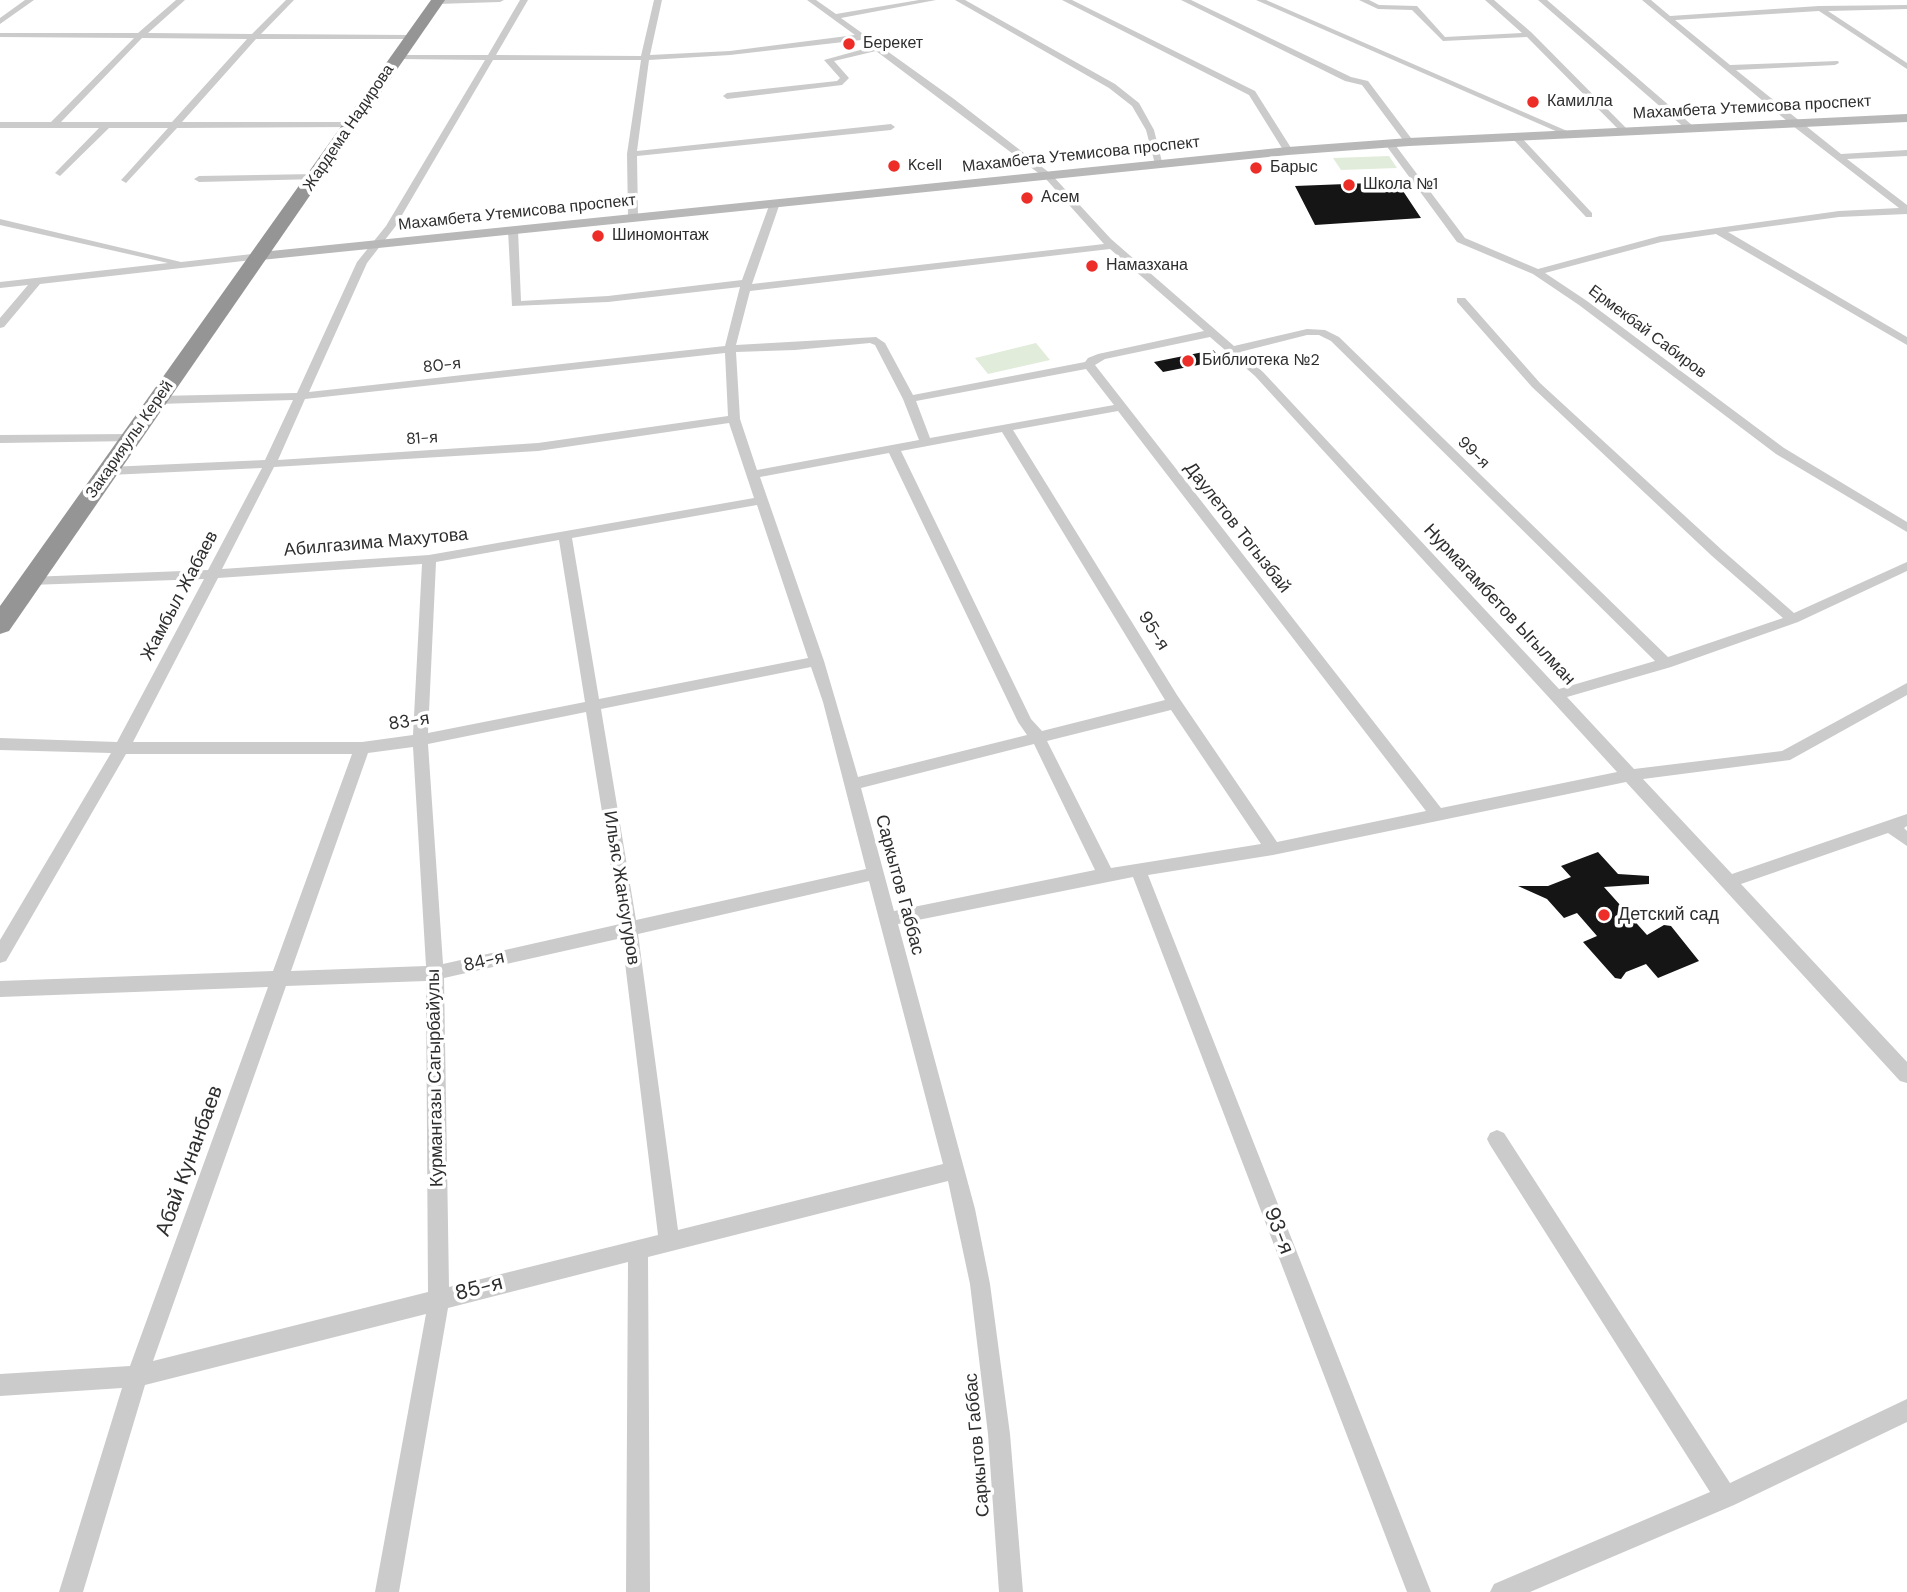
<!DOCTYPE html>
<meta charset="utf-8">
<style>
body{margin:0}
canvas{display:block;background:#fff}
</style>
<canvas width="1907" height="1592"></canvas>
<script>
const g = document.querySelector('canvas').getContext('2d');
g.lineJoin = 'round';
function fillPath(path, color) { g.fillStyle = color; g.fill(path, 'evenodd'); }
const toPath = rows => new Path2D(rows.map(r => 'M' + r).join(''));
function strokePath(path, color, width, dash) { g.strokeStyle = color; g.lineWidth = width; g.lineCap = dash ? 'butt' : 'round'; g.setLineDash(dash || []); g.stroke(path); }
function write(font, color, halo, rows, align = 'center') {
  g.font = font + ' "DM Sans",sans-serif'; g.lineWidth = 7; g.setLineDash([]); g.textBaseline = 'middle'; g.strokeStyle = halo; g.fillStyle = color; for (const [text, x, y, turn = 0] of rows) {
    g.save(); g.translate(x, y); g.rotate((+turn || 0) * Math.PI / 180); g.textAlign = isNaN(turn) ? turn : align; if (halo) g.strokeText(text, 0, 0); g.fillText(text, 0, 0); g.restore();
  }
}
fillPath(toPath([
 [1389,156,1397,168,1341,170,1333,158],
 [1036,343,1050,360,988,374,975,358]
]), '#e2ecda');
fillPath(toPath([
 [1397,182,1421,218,1315,225,1295,186],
 [1213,350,1223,360,1163,372,1154,362],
 [1598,852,1618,874,1649,876,1649,884,1604,887,1647,935,1664,925,1671,926,1699,961,1658,978,1646,964,1626,972,1621,979,1615,978,1583,942,1597,936,1577,913,1564,918,1547,899,1518,886,1548,886,1571,877,1561,866]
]), '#151515');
fillPath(toPath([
 [25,0,34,0,0,24,0,18,25,0],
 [176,0,185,0,148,33,252,34,286,0,294,0,261,34,412,35,416,37,412,39,256,39,182,122,351,122,354,123,354,127,177,128,126,183,121,180,123,178,168,128,109,128,60,176,55,173,57,171,99,128,0,128,0,122,51,122,134,38,0,37,0,33,138,33,176,0],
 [142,38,247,39,172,122,61,122,142,38],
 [436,0,504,0,500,2,437,4,433,2,436,0],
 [520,0,528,0,496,55,641,56,654,0,662,0,650,55,730,51,855,35,807,0,816,0,836,14,919,0,936,0,841,18,954,99,1051,174,1111,239,1234,346,1307,329,1325,330,1339,337,1668,657,1783,618,1712,556,1532,387,1457,302,1457,298,1465,298,1540,383,1722,550,1794,613,1907,562,1907,571,1798,622,1671,667,1567,697,1634,769,1782,751,1907,683,1907,695,1790,760,1643,779,1732,874,1907,814,1907,826,1904,828,1907,831,1907,846,1888,833,1741,884,1907,1062,1907,1083,1900,1081,1626,782,1273,855,1148,875,1431,1592,1407,1592,1133,877,898,924,975,1209,990,1284,1010,1434,1023,1592,999,1592,988,1434,970,1284,948,1181,648,1257,650,1592,626,1592,628,1262,448,1308,399,1592,375,1592,426,1314,145,1385,83,1592,59,1592,122,1388,0,1396,0,1374,130,1366,268,987,0,997,0,981,273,971,352,754,126,754,6,961,0,963,0,940,111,753,0,750,0,738,117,742,204,579,30,585,23,581,30,577,208,570,262,468,109,475,103,471,109,467,265,460,293,400,158,404,152,400,158,396,297,393,357,262,386,226,485,60,398,59,394,57,398,55,488,55,520,0],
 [861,40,871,47,824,60,840,78,837,81,727,93,723,96,727,99,842,85,849,78,834,61,876,51,1045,178,1104,244,752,284,780,203,775,200,770,203,742,280,608,296,521,301,518,230,513,227,508,230,512,306,608,302,740,287,725,346,309,392,367,263,395,227,493,60,641,60,627,154,628,218,633,221,638,218,637,156,891,130,895,127,891,124,637,151,649,60,730,55,861,40],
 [1110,249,1204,331,1098,354,1088,358,1085,362,913,395,885,343,876,337,736,345,750,291,1110,249],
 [1307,335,1319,335,1331,341,1655,661,1559,689,1263,372,1240,352,1307,335],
 [1210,337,1255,376,1617,772,1441,808,1095,365,1105,359,1210,337],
 [870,343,875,345,903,399,919,440,757,470,740,419,736,352,795,350,870,343],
 [725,353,728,416,538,443,278,460,305,399,725,353],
 [1086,369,1114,405,930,438,916,401,1086,369],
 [1118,411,1426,811,1277,842,1177,695,1013,430,1118,411],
 [729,423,754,498,429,555,222,569,274,467,538,451,729,423],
 [1002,432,1165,700,1042,731,1031,719,901,451,1002,432],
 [889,453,1018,722,1027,735,858,777,824,661,760,477,889,453],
 [757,505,808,658,599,699,572,538,757,505],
 [559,540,585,702,428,733,436,562,559,540],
 [422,564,413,735,362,742,133,742,218,578,422,564],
 [811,667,823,702,866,869,636,920,601,709,811,667],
 [1171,710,1261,844,1111,868,1047,741,1171,710],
 [586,712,620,924,443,964,428,744,586,712],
 [1034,744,1095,870,894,911,861,788,1034,744],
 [413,747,426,966,291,971,368,753,413,747],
 [869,881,943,1164,678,1230,638,934,869,881],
 [622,938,658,1235,449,1287,444,978,622,938],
 [426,981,428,1292,153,1361,286,986,426,981],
 [955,0,965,0,1115,84,1139,103,1154,130,1163,166,1155,164,1146,130,1132,106,1109,88,955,0],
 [1062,0,1072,0,1255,91,1293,151,1285,153,1249,95,1062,0],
 [1181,0,1191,0,1351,77,1368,81,1414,142,1406,144,1362,85,1345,81,1181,0],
 [1256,0,1266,0,1574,134,1567,136,1256,0],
 [1359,0,1369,0,1379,5,1417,6,1445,37,1522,33,1485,0,1494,0,1532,33,1630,132,1623,134,1527,37,1443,41,1412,10,1378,9,1359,0],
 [1538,0,1547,0,1693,126,1693,130,1687,130,1538,0],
 [1642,0,1651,0,1670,16,1819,6,1907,5,1907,9,1828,11,1907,63,1907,69,1819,11,1675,20,1730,65,1838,61,1839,63,1835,65,1736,70,1841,154,1907,150,1907,156,1847,159,1907,205,1907,214,1839,217,1728,232,1907,337,1907,345,1716,234,1661,242,1545,273,1587,301,1784,448,1907,522,1907,532,1776,454,1579,305,1533,274,1457,242,1385,144,1393,142,1465,238,1538,269,1660,236,1839,211,1899,208,1793,126,1642,0],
 [1513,135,1519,135,1592,213,1592,217,1586,217,1513,139,1513,135],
 [315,174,318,175,318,179,199,182,194,179,199,176,315,174],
 [0,219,181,262,261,253,266,256,261,259,40,284,4,327,0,328,0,318,28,285,0,288,0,282,168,263,0,225,0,219],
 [131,434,135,435,135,441,0,443,0,435,131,434],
 [1497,1130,1504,1133,1730,1483,1907,1399,1907,1422,1734,1505,1530,1592,1490,1592,1494,1584,1710,1492,1490,1145,1487,1139,1490,1133,1497,1130]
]), '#cbcbcb');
fillPath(toPath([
 [1907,114,1907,122,1409,146,1288,155,261,260,254,256,261,252,1288,147,1409,138,1907,114]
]), '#b8b8b8');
fillPath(toPath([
 [431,0,445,0,9,631,0,634,0,606,431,0]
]), '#959595');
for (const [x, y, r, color] of [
 [849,44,7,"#ec2d28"],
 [1533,102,7,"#ec2d28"],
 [894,166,7,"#ec2d28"],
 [1256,168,7,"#ec2d28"],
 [1349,185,7,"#ec2d28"],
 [1027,198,7,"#ec2d28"],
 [598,236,7,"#ec2d28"],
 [1092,266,7,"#ec2d28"],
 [1188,361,7,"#ec2d28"],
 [1604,915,7,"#ec2d28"]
]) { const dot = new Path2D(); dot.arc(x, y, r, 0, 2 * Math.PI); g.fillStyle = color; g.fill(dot); strokePath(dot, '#fff', 2.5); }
write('16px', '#2e2e2e', '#fff', [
 ["Берекет",863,44],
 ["Камилла",1547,102],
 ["Kcell",908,166],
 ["Барыс",1270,168],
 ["Школа №1",1363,185],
 ["Асем",1041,198],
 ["Шиномонтаж",612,236],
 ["Намазхана",1106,266],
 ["Библиотека №2",1202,361]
], 'left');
write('16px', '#2e2e2e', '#fff', [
 ["Махамбета Утемисова проспект",1752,108,-3],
 ["Жардема Надирова",349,128,-56],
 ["Махамбета Утемисова проспект",1081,155,-6],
 ["Махамбета Утемисова проспект",517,213,-6],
 ["Ермекбай Сабиров",1647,332,37],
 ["80-я",442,366,-6],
 ["81-я",422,439,-4],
 ["Закарияулы Керей",130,440,-55],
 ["99-я",1473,453,45]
]);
write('18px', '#2e2e2e', '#fff', [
 ["Даулетов Тогызбай",1237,528,52],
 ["Абилгазима Махутова",376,543,-5],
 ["Жамбыл Жабаев",180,596,-62],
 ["Нурмагамбетов Ыгылман",1499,605,47],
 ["95-я",1153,631,58],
 ["83-я",409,722,-9],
 ["Саркытов Габбас",899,885,75],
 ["Ильяс Жансугуров",621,888,81],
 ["84-я",484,962,-13],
 ["Курмангазы Сагырбайулы",436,1078,-91],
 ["Саркытов Габбас",978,1445,-95]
]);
write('18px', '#2e2e2e', '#fff', [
 ["Детский сад",1618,915]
], 'left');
write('21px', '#2e2e2e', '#fff', [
 ["Абай Кунанбаев",190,1161,-70],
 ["93-я",1278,1231,69],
 ["85-я",479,1289,-14]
]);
</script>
